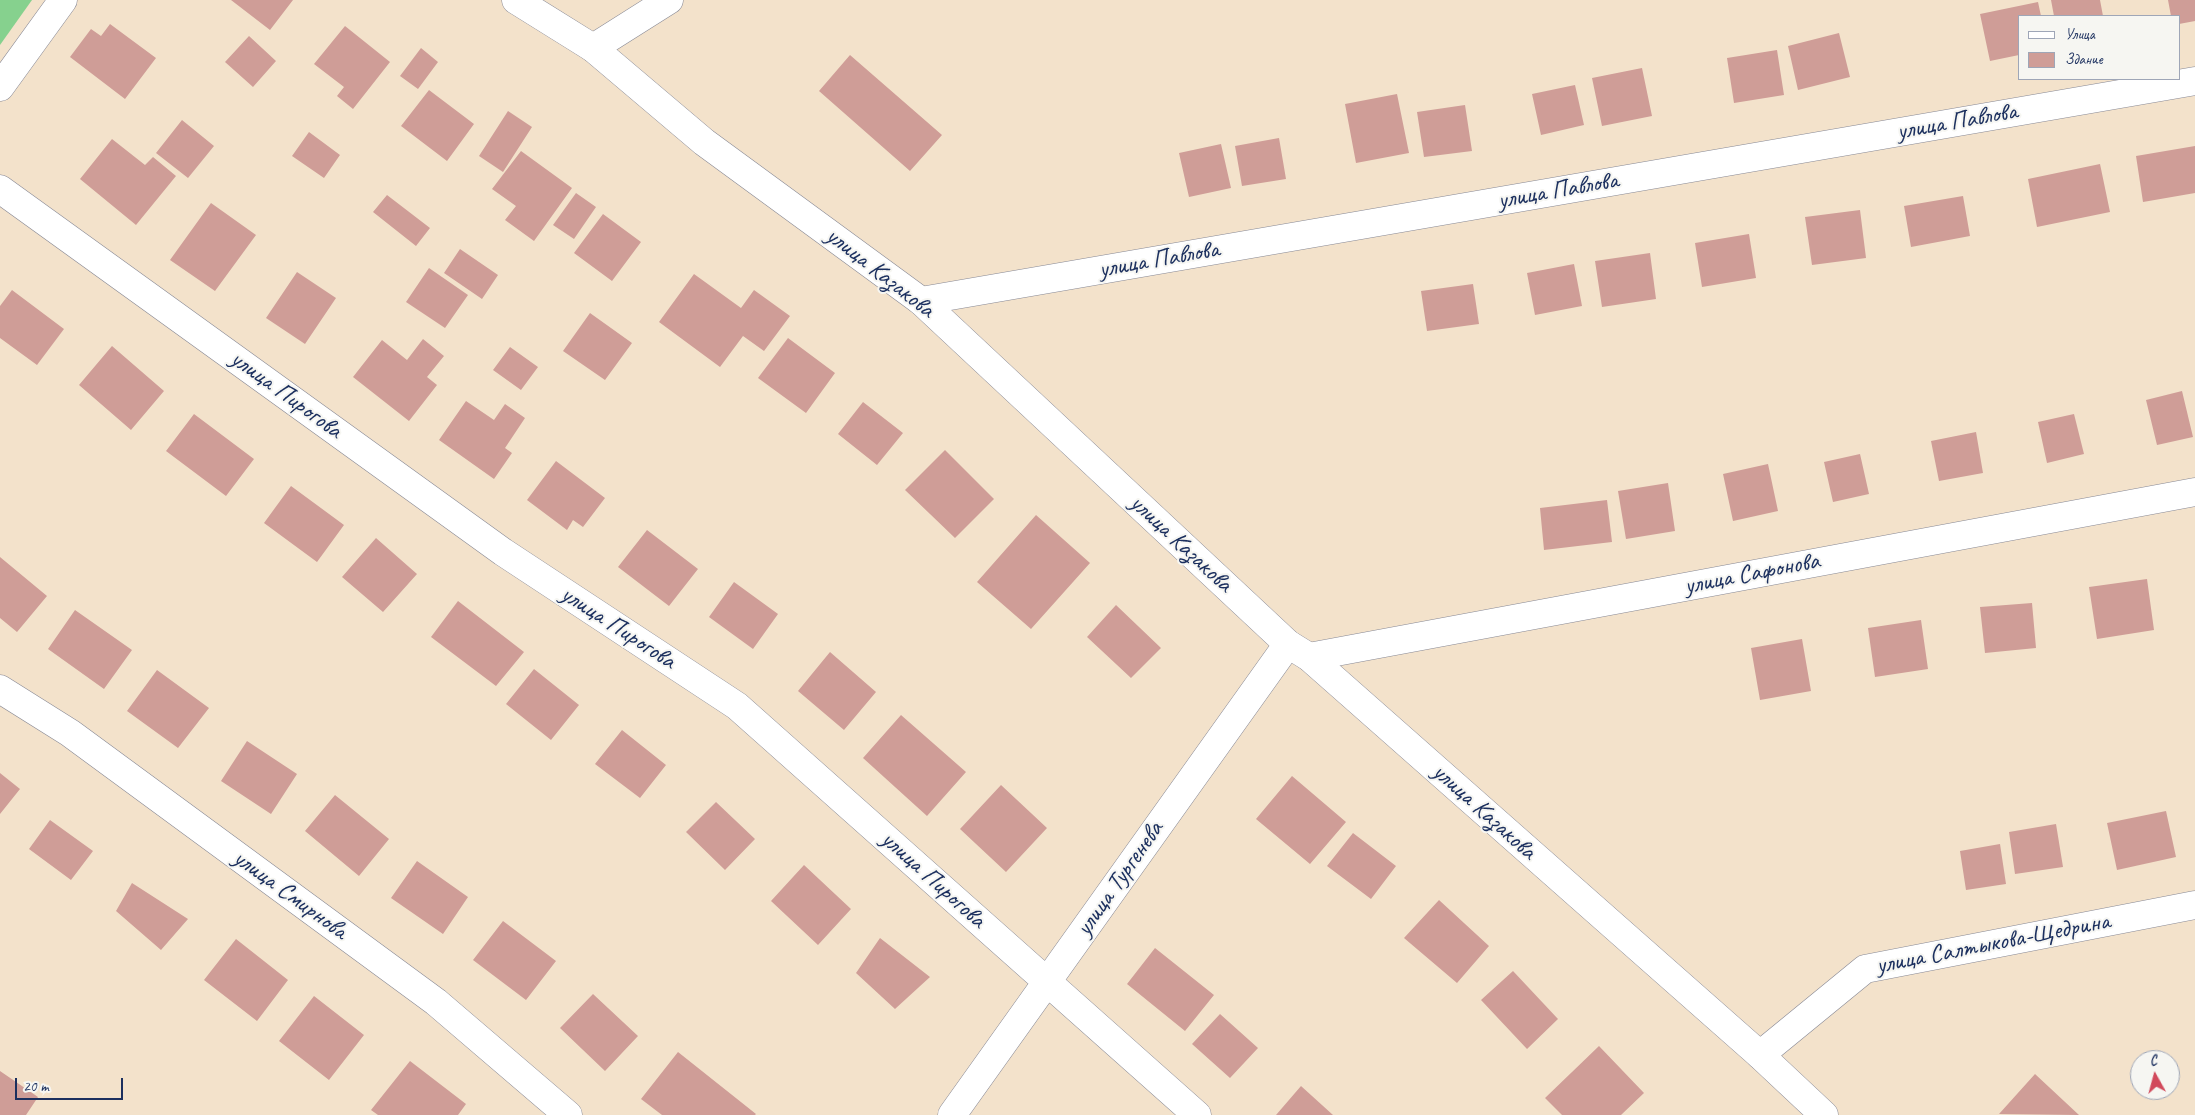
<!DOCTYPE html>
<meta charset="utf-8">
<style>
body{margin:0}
#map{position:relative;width:2195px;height:1115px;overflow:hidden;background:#f3e2cb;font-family:Caveat,sans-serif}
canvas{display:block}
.legend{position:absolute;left:2018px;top:15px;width:162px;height:65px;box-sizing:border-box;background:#f6f6f2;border:1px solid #9ea6b7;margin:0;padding:6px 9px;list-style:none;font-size:15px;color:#1b2f5e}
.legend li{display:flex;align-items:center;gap:10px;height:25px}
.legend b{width:25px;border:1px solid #9ea6b7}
.north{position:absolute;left:2130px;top:1050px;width:50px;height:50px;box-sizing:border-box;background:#f6f6f2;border:1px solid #9ea6b7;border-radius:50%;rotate:353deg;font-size:14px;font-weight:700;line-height:20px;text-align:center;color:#1b2f5e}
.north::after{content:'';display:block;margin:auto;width:18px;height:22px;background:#d1495b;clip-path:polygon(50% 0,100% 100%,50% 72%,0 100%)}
.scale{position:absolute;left:15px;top:1078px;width:108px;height:22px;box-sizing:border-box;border:2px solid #1b2f5e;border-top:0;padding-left:6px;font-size:15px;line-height:18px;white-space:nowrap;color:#1b2f5e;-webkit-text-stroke:4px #f6f6f2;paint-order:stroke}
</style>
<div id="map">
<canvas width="2195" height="1115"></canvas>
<ul class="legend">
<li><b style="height:6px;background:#fff"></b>Улица</li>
<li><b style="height:14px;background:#cf9d97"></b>Здание</li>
</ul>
<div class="north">С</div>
<div class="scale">20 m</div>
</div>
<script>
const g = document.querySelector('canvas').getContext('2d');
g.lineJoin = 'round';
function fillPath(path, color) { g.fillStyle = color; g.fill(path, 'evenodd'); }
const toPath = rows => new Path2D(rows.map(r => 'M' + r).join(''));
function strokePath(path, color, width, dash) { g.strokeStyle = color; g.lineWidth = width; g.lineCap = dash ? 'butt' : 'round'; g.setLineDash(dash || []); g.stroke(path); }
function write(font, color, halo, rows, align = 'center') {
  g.font = font + ' Caveat,sans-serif'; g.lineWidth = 4; g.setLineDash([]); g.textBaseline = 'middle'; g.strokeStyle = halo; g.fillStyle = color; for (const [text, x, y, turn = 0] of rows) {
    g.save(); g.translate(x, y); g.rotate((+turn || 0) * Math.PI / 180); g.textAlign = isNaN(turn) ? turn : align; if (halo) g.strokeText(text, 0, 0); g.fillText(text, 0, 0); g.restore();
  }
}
fillPath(toPath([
 [0,0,32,0,0,45]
]), '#86d18e');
fillPath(toPath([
 [231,0,293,0,270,30],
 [2051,0,2100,0,2103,16,2054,16],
 [2168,0,2195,0,2195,21,2179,24,2179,16,2171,16],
 [2038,2,2041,16,2019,16,2019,55,1990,61,1980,14],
 [110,24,156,58,125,99,70,57,91,29,101,36],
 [345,26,390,62,353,109,337,96,344,87,314,64],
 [1839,33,1850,77,1798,90,1788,46],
 [249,36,276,61,253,87,225,62],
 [421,48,438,62,418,89,400,76],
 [1777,50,1784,95,1734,103,1727,58],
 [850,55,942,135,910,171,819,91],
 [1642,68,1652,116,1602,126,1592,78],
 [1575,85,1584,125,1541,135,1532,94],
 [429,90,474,124,447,161,401,126],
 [1397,94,1409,153,1356,163,1345,104],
 [1465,105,1472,151,1424,157,1417,112],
 [508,111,532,127,503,172,479,156],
 [182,120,214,146,188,178,156,153],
 [309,132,340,155,324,178,292,156],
 [1279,138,1286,179,1242,186,1235,146],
 [112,139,145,165,153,157,176,176,136,225,80,179],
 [1221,144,1231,188,1189,197,1179,153],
 [2195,146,2195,193,2143,202,2136,156],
 [521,151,572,188,534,241,505,220,516,206,492,189],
 [2100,164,2110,212,2037,227,2028,179],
 [576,193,596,207,574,239,553,225],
 [387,195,430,228,416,246,373,212],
 [1963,196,1970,236,1911,247,1904,206],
 [211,203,256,235,215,291,170,260],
 [1860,210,1866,258,1812,265,1805,217],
 [603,214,641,242,612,281,574,253],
 [1749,234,1756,278,1702,287,1695,243],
 [460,249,498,275,482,299,444,273],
 [1650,253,1656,299,1602,307,1595,261],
 [1574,264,1582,306,1535,315,1527,273],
 [429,268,468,295,445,328,406,302],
 [297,272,336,298,305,344,266,318],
 [694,274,741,308,754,290,790,316,764,351,743,336,720,367,659,322],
 [1473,284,1479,324,1427,331,1421,291],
 [12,290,64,329,37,365,0,338,0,306],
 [590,313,632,343,605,380,563,351],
 [788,338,835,373,806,413,758,378],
 [423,339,444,356,427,377,437,385,409,421,353,377,382,340,407,360],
 [112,346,164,391,131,430,79,385],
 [510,347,538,367,521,390,493,370],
 [2182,391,2193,437,2157,445,2146,400],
 [466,401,494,420,505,404,525,418,505,448,512,453,494,479,439,440],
 [863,402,903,433,877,465,838,434],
 [194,414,254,459,226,496,166,451],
 [2074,414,2084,454,2047,463,2038,422],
 [1976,432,1983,473,1939,481,1931,441],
 [945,450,994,499,955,538,905,490],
 [1860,454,1869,494,1833,502,1824,462],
 [556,461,605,498,583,527,573,520,567,530,527,500],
 [1768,464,1778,511,1733,521,1723,474],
 [1668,483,1675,531,1626,539,1618,491],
 [291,486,344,525,317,562,264,523],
 [1607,500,1612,542,1544,550,1540,508],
 [1036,515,1090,563,1031,629,977,582],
 [647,530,698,569,669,606,618,567],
 [376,538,417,574,383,612,342,577],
 [0,557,47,596,17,632,0,618],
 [2147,579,2154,630,2097,639,2089,587],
 [734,582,778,614,753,649,709,617],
 [458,601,524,652,496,686,431,637],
 [2032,603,2036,648,1985,653,1980,607],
 [1116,605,1161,648,1131,678,1087,637],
 [75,610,132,650,104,689,48,649],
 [1921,620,1928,669,1875,677,1868,628],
 [1802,639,1811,691,1760,700,1751,648],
 [830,652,876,692,844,730,798,691],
 [534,669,579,705,551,740,506,704],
 [157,670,209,708,178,748,127,711],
 [901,715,966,772,927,816,863,758],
 [622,730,666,765,640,798,595,764],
 [247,741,297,774,271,814,221,781],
 [0,773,20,789,0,814],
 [1292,776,1346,822,1310,864,1256,819],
 [1001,785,1047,828,1006,872,960,829],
 [335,795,389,839,359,876,305,831],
 [716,802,755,839,725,870,686,832],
 [2166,811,2176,857,2117,870,2107,823],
 [50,820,93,851,71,880,29,849],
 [2056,824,2063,867,2015,874,2009,832],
 [1353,833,1396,866,1371,899,1327,866],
 [2000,844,2006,884,1966,890,1960,851],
 [417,861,468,897,443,934,391,898],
 [804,865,851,909,818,945,771,901],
 [132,883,188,919,161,950,116,911],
 [1439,900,1489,946,1457,983,1404,938],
 [503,921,556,961,526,1000,473,960],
 [880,938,930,977,895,1009,856,973],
 [236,939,288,980,257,1021,204,980],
 [1155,948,1214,995,1185,1031,1127,984],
 [1513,971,1558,1019,1527,1049,1481,1000],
 [593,994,638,1036,605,1071,560,1028],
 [314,996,364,1035,329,1080,279,1041],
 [1220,1014,1258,1048,1230,1078,1192,1044],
 [1599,1046,1644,1093,1621,1115,1562,1115,1545,1098],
 [678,1052,756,1114,755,1115,662,1115,641,1099],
 [410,1061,466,1104,458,1115,378,1115,371,1110],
 [0,1071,38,1097,26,1115,0,1115],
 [2035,1074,2079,1115,1999,1114],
 [1301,1086,1333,1115,1276,1115]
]), '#cf9d97');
const minor = toPath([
 [593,48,669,0],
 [0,87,63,0],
 [0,189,503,552,737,706,1197,1115],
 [921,301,2195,81],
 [1309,657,2195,492],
 [0,689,70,733,436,1002,568,1115],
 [1760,1055,1865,969,2195,905],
 [952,1115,1288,644]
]);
const major = toPath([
 [516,0,593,48,704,142,921,301,1288,644,1309,657,1760,1055,1824,1115]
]);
strokePath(minor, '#878894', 29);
strokePath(major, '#878894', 29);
strokePath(minor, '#fff', 28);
strokePath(major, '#fff', 28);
write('25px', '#1b2f5e', '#f6f6f2', [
 ["улица Павлова",1957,122,-10],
 ["улица Павлова",1558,191,-10],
 ["улица Павлова",1159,260,-10],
 ["улица Казакова",880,273,38],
 ["улица Пирогова",286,395,36],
 ["улица Казакова",1181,544,43],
 ["улица Сафонова",1752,574,-11],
 ["улица Пирогова",618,628,33],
 ["улица Казакова",1484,812,42],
 ["улица Тургенева",1120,879,-55],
 ["улица Пирогова",933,880,42],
 ["улица Смирнова",290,895,36],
 ["улица Салтыкова-Щедрина",1993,944,-11]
]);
</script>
